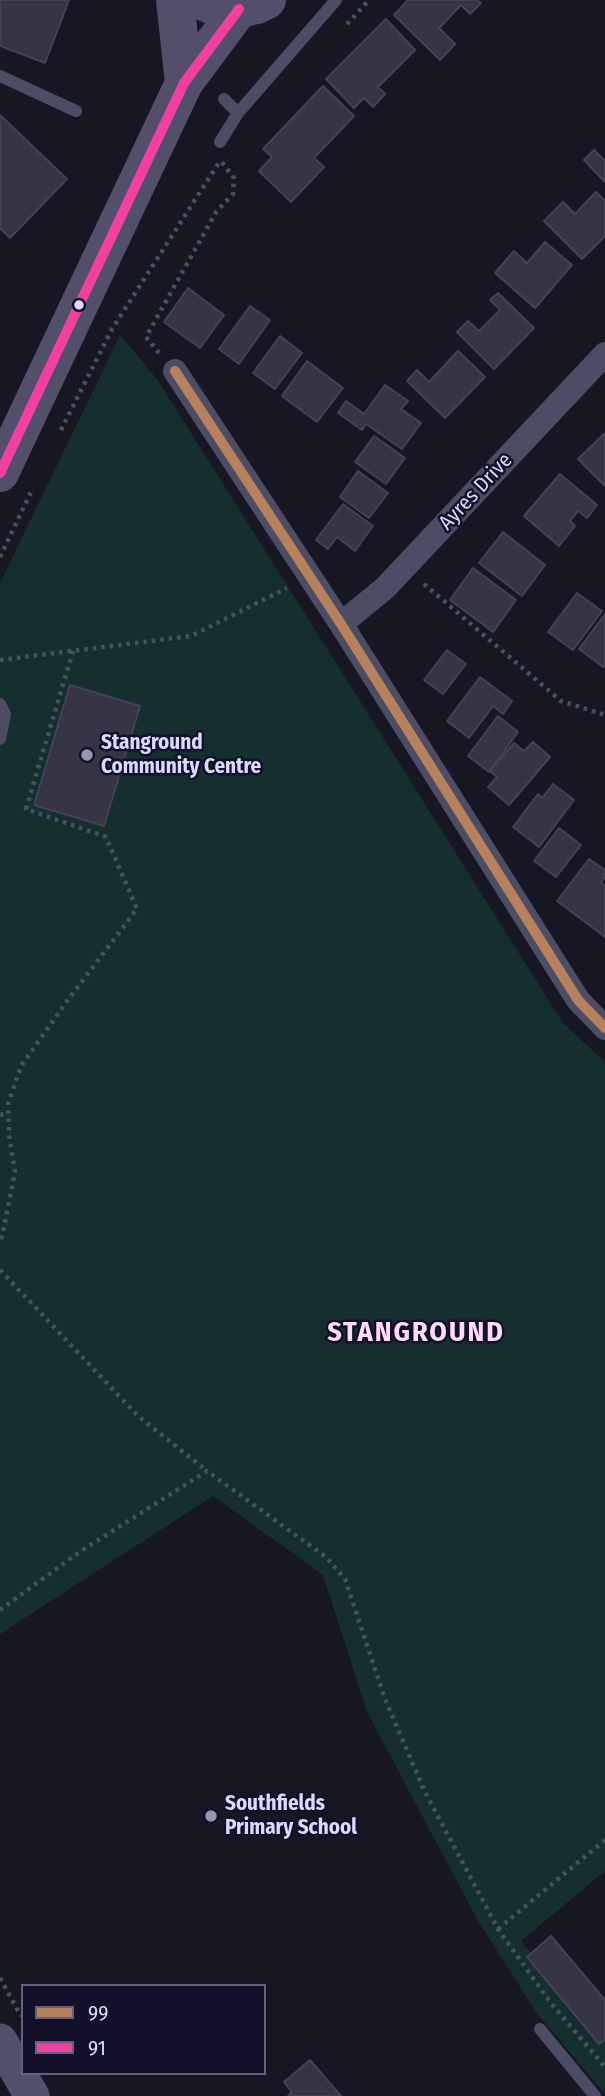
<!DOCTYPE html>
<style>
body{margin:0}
#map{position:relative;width:605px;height:2096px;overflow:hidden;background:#171723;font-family:"Fira Sans Condensed",sans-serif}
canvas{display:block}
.legend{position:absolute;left:21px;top:1984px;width:245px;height:91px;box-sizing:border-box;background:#121129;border:2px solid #62617e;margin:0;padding:9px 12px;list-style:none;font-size:21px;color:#d9dafe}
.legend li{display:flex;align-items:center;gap:14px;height:35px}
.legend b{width:35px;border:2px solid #62617e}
</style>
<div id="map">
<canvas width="605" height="2096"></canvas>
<ul class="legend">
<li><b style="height:9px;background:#b6815c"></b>99</li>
<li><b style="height:9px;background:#f240a1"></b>91</li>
</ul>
</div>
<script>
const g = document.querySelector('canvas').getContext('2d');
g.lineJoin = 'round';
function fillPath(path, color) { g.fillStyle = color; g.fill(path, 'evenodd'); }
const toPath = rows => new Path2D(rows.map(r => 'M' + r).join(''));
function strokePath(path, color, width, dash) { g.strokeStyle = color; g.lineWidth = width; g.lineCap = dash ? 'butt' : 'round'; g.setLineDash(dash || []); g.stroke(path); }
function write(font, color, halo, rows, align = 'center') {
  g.font = font + ' "Fira Sans Condensed",sans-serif'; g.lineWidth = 5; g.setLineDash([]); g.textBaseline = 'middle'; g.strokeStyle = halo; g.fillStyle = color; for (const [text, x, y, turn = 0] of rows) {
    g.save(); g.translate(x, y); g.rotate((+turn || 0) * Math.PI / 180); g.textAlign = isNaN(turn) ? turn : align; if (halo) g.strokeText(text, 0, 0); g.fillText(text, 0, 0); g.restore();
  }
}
fillPath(toPath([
 [120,335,157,379,563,1023,605,1062,605,1871,521,1941,605,2039,605,2094,536,2012,477,1919,367,1712,323,1575,213,1496,0,1634,0,583]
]), '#142f2d');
const building = toPath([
 [0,0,69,0,45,63,0,46,0,0],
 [408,0,477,0,481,3,470,14,461,5,439,28,455,44,440,60,394,15,408,0],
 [386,19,415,50,378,87,385,94,373,107,364,98,354,108,326,79,386,19],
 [323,86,354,116,314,158,324,167,291,202,259,171,272,157,263,149,323,86],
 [0,115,67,179,10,238,0,228,0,115],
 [594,150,605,161,605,182,584,160,594,150],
 [596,192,605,201,605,236,582,259,544,221,563,202,575,214,596,192],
 [545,242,572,265,535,308,495,273,514,251,527,263,545,242],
 [188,288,224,315,200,348,164,322,188,288],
 [498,293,534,328,494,369,457,332,468,321,479,331,500,310,490,300,498,293],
 [250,306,270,320,239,364,219,349,250,306],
 [280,336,302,353,275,389,253,373,280,336],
 [458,351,485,377,445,418,407,381,417,370,429,382,458,351],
 [307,361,343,388,317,422,282,396,307,361],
 [385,385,408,401,401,409,421,423,402,449,366,424,362,430,338,413,346,401,364,414,385,385],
 [605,433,605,486,578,459,605,433],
 [374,436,405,458,386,484,355,462,374,436],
 [358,471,388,493,369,518,340,497,358,471],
 [560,474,597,505,587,518,578,511,570,521,575,526,559,546,524,516,560,474],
 [343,504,373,526,355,551,337,537,328,549,316,540,343,504],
 [503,532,545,565,522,596,479,563,503,532],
 [473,568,516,600,493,632,450,600,473,568],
 [577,593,602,611,573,650,548,632,577,593],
 [605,614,605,664,603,667,579,649,605,614],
 [447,650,466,664,443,694,424,680,447,650],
 [480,677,512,701,503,714,493,706,469,738,447,721,480,677],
 [70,685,140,706,104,826,34,805,70,685],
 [498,716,518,732,489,772,468,756,498,716],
 [533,742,550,757,509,805,488,787,497,777,490,771,514,743,524,751,533,742],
 [553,784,574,800,539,847,513,827,538,794,542,798,553,784],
 [559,828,581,845,556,877,534,861,559,828],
 [589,859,605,870,605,877,601,883,605,886,605,937,557,901,589,859],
 [551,1936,605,2000,605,2039,599,2044,527,1957,551,1936],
 [310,2060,341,2096,288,2096,292,2092,284,2082,310,2060]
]);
fillPath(building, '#353545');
strokePath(building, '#434257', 2);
strokePath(toPath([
 [347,24,369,0],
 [159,353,146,337,216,212,233,194,234,178,221,161],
 [61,430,112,329,220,161],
 [0,557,31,492],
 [424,584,561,701,605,715],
 [0,660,191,636,287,588],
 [0,1115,8,1113],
 [0,1238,2,1237,15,1172,9,1135,8,1104,21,1066,70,997,137,909,106,837,26,809,73,651],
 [0,1270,138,1416,207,1471],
 [0,1610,81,1551,207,1471,326,1557,345,1579,385,1699,424,1790,498,1929,550,2002,605,2067],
 [498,1929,605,1840],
 [0,1978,21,2016]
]), '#45535e', 4.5, [3.5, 5]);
strokePath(toPath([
 [0,76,76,111],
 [224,99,238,113],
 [220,142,238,113,336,0],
 [0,704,5,714,0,739],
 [540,2029,595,2096]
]), '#4c4d64', 12);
strokePath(toPath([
 [175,371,341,624,578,1000,605,1028],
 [341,624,385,588,605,354]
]), '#4c4d64', 24);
strokePath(toPath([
 [0,2041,32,2096]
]), '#4f526a', 35);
strokePath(toPath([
 [175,0,184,83],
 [199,0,218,8,239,9,257,5,267,0],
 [0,473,184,83,239,9]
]), '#534e69', 38);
strokePath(toPath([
 [175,371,341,624,578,1000,605,1028]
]), '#b6815c', 10);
strokePath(toPath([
 [0,473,184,83,239,9]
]), '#f240a1', 10);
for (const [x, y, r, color] of [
 [79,305,6,"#d9dafe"],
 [87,755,7,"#9596b1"],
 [211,1816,7,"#9596b1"]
]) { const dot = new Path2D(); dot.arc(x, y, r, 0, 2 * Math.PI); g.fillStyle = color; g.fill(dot); strokePath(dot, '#121129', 2.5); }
write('21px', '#d9dafe', '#121129', [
 ["Ayres Drive",476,492,-47]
]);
write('bold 21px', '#d9dafe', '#121129', [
 ["Stanground",101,743],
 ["Community Centre",101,767],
 ["Southfields",225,1804],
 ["Primary School",225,1828]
], 'left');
g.letterSpacing = '2px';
write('bold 28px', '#fedbf6', '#121129', [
 ["STANGROUND",416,1333]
]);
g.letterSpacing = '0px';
</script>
